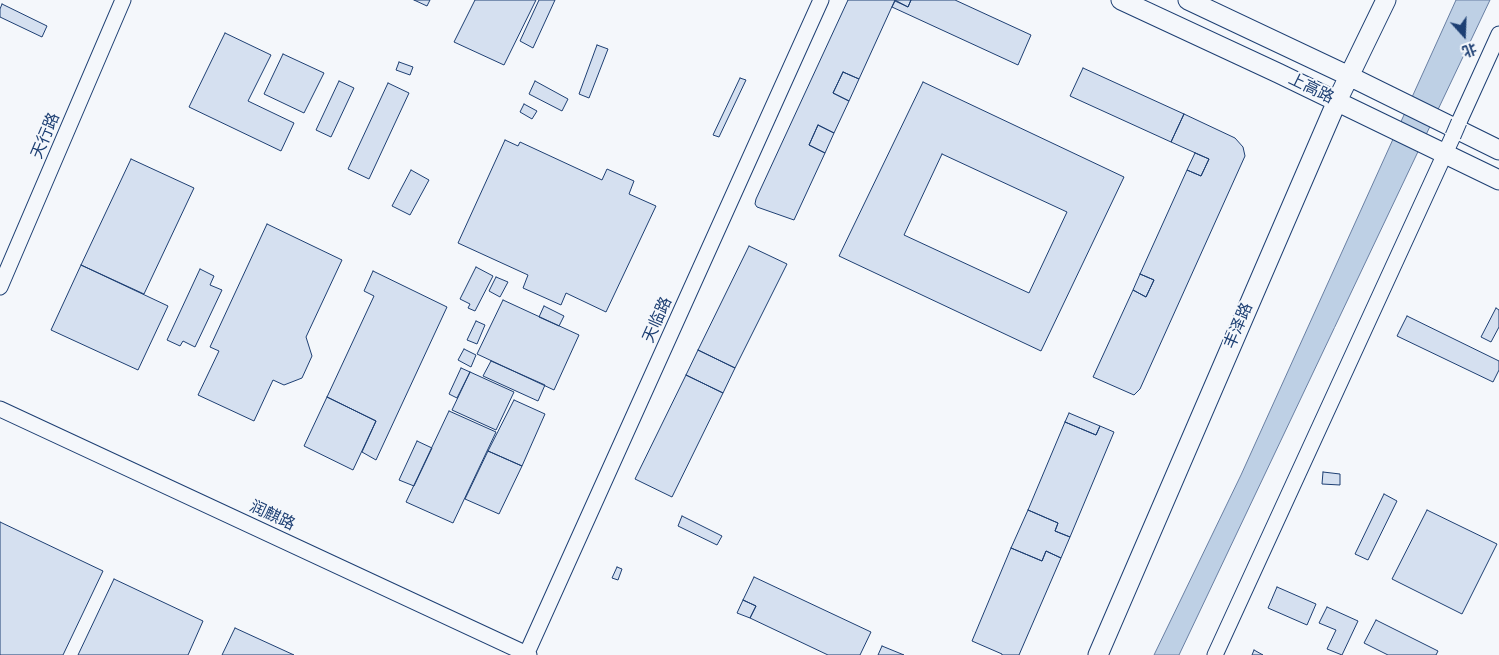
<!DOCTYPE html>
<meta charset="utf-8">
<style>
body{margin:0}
#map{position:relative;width:1499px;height:655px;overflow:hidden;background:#f4f7fb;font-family:"Varela Round","Noto Sans SC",sans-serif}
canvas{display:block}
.north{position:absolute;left:1439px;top:10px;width:50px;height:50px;-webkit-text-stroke:4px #f4f7fb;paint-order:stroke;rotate:160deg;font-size:14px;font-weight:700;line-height:20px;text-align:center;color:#1d3f73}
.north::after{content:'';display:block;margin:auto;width:18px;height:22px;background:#1d3f73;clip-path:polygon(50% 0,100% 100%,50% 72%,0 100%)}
</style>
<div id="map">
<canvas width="1499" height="655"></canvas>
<div class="north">北</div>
</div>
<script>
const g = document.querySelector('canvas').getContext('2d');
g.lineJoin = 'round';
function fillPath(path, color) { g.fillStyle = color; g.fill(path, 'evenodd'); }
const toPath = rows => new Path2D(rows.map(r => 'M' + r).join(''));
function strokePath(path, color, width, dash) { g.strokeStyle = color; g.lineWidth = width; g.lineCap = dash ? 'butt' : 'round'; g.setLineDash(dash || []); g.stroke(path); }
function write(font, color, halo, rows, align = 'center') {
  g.font = font + ' "Varela Round","Noto Sans SC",sans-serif'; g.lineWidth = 4; g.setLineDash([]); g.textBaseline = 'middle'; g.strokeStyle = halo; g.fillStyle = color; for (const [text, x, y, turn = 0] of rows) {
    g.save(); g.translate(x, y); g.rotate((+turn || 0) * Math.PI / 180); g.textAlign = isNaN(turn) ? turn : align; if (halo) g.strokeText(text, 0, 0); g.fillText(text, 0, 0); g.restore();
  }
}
const water = toPath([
 [1456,0,1490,0,1179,655,1154,655,1241,475,1456,0]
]);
fillPath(water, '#bed0e5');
strokePath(water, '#687fa3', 1);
const building = toPath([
 [414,0,430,0,427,6,414,0],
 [475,0,536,0,504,65,454,42,475,0],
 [539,0,555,0,533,48,520,41,539,0],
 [848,0,895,0,859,79,843,72,833,93,849,101,834,133,818,125,809,145,825,153,794,220,757,207,755,204,756,199,848,0],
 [895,0,911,0,908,7,895,0],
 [911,0,955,0,1031,35,1018,65,892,7,895,1,908,7,911,0],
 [2,4,47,26,42,37,0,17,0,9,2,4],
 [225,33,271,55,248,101,294,123,281,151,189,107,225,33],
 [597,45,608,49,589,98,579,94,597,45],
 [283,54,324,73,304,113,264,94,283,54],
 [399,62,413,67,410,75,396,70,399,62],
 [1083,68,1184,114,1171,142,1070,96,1083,68],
 [843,72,859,79,849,101,833,93,843,72],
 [740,78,746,80,719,137,713,135,740,78],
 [339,81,354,88,331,137,316,130,339,81],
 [535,81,568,99,562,111,529,94,535,81],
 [923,82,1124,177,1041,351,839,256,923,82],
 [942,154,1067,212,1029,293,904,235,942,154],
 [388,83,409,93,369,179,348,169,388,83],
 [524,104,537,111,532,119,520,112,524,104],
 [1184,114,1235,138,1243,147,1245,156,1140,389,1134,395,1093,377,1133,290,1146,297,1154,280,1140,274,1187,170,1201,176,1209,159,1171,142,1184,114],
 [818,125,834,133,825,153,809,145,818,125],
 [505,140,518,146,520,142,602,180,607,169,634,181,629,194,656,206,606,312,566,293,561,305,523,288,528,275,458,243,505,140],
 [1195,153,1209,159,1201,176,1187,170,1195,153],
 [131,159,194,188,144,294,81,265,131,159],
 [411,170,429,180,410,215,392,206,411,170],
 [267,224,342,260,306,337,312,356,302,378,284,385,273,380,254,421,198,395,219,351,210,347,267,224],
 [749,246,787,264,735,368,698,350,749,246],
 [81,265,168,306,138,370,51,330,81,265],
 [476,267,493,276,475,311,468,308,470,304,460,299,476,267],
 [200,269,214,276,210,285,222,290,195,347,183,341,180,346,167,340,200,269],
 [373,271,447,307,376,460,362,452,376,421,327,397,374,296,364,291,373,271],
 [1140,274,1154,280,1146,297,1133,290,1140,274],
 [496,277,508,282,500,297,489,291,496,277],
 [503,300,579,335,554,390,477,354,503,300],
 [544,306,564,316,559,326,539,317,544,306],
 [1496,308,1499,310,1499,327,1491,342,1481,337,1496,308],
 [1407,316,1499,361,1499,370,1493,382,1397,336,1407,316],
 [476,321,485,325,477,344,467,340,476,321],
 [464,349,476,355,471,367,458,360,464,349],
 [698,350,735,368,723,393,686,375,698,350],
 [491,361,545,385,538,401,483,376,491,361],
 [461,368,470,372,457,398,449,394,461,368],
 [470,372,514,392,496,430,452,410,470,372],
 [686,375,723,393,672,497,635,479,686,375],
 [327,397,376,421,353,470,304,446,327,397],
 [514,400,545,414,522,466,488,451,514,400],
 [449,411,496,432,453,523,406,502,449,411],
 [1069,413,1100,426,1096,435,1065,422,1069,413],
 [1065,422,1096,435,1100,426,1114,432,1070,537,1055,531,1058,523,1028,510,1065,422],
 [417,441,432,448,414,486,399,480,417,441],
 [488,451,522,466,499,514,465,499,488,451],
 [1323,472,1340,474,1340,485,1322,484,1323,472],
 [1384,494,1397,501,1368,560,1355,554,1384,494],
 [1028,510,1058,523,1055,531,1070,537,1061,558,1046,551,1042,561,1011,548,1028,510],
 [1427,510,1497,544,1462,614,1392,579,1427,510],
 [682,516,722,536,717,545,678,526,682,516],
 [0,522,103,571,63,655,0,655,0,522],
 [1011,548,1042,561,1046,551,1061,558,1019,655,1002,655,1002,654,972,641,1011,548],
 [617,567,622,569,618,580,612,578,617,567],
 [754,577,871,632,860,655,828,655,750,618,756,606,743,600,754,577],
 [114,579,203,621,188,655,78,655,114,579],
 [1277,587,1316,604,1307,625,1268,608,1277,587],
 [743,600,756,606,750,618,737,613,743,600],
 [1327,607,1358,621,1342,655,1327,649,1336,630,1319,623,1327,607],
 [1376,620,1438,651,1436,655,1388,655,1364,643,1376,620],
 [235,628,294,655,222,655,235,628],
 [882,646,904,655,878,655,882,646],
 [1254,650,1263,655,1252,655,1254,650]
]);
fillPath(building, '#d5e0f0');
strokePath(building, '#1d3f73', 1);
const minor = toPath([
 [1459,122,1499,34],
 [0,287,123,0],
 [0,409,529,655],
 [526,655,821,0],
 [1215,655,1453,136]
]);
const major = toPath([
 [1121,0,1278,73,1499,180],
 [1188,0,1349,76,1499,150],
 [1098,655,1337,101,1386,0]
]);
strokePath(minor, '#1d3f73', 17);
strokePath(major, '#1d3f73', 21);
strokePath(minor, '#f4f7fb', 15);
strokePath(major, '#f4f7fb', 19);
const minorBridge = toPath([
 [1453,136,1459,122]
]);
strokePath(minorBridge, '#1d3f73', 17, []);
strokePath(minorBridge, '#f4f7fb', 15);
write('16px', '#1d3f73', '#f4f7fb', [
 ["上高路",1311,89,26],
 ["天行路",46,136,-67],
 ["天临路",658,320,-66],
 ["丰泽路",1239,326,-67],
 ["润麒路",272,516,25]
]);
</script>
